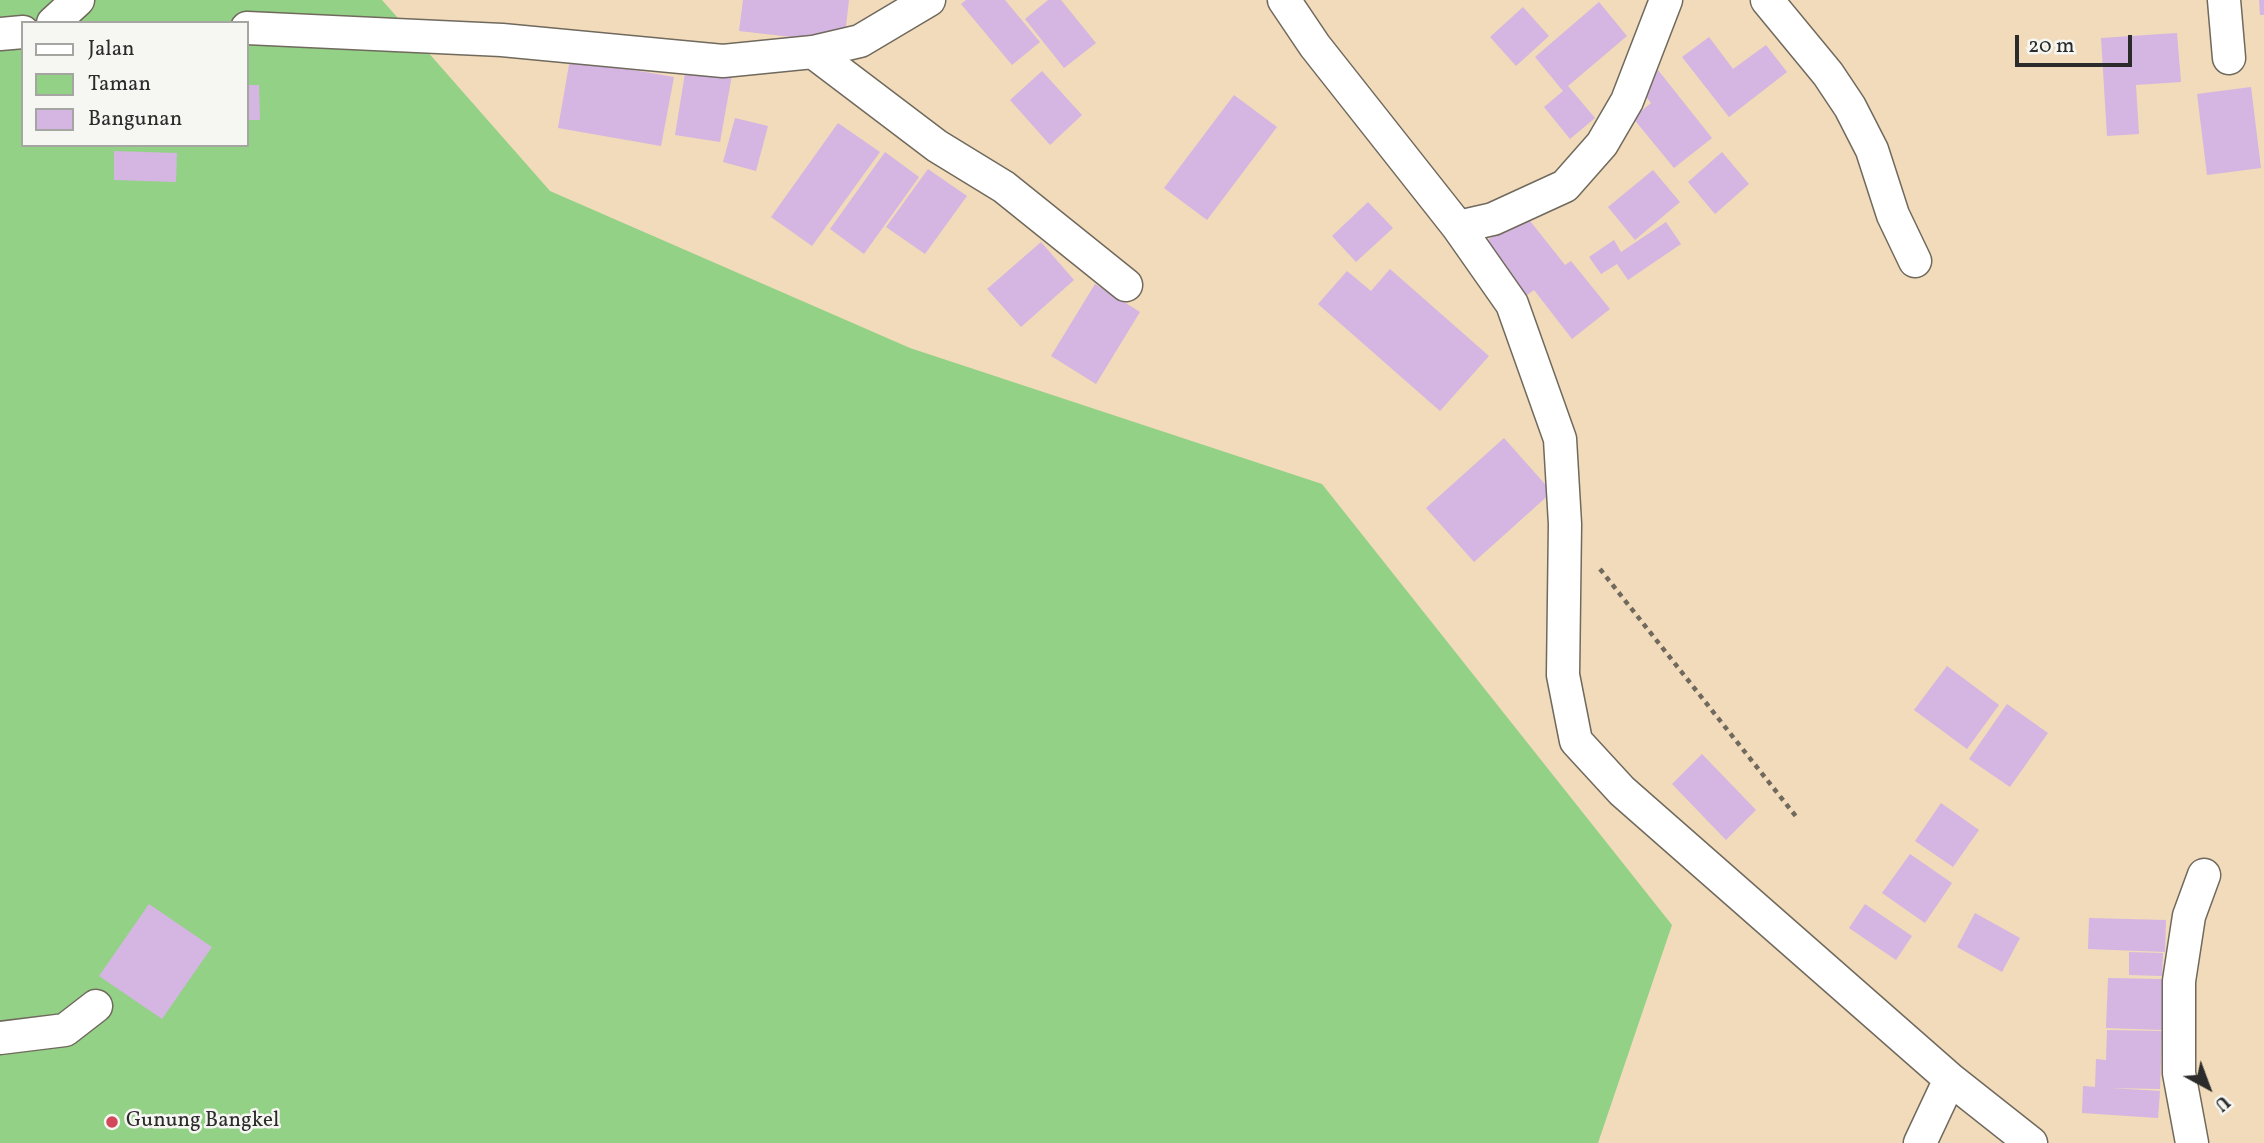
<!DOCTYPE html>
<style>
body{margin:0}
#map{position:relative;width:2264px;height:1143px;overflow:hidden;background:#f1dbba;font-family:Vollkorn,serif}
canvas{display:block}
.legend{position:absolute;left:21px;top:21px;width:228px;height:126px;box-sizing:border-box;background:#f6f6f2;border:2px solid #a5a5a2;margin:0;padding:9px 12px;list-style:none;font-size:21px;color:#2b2b2b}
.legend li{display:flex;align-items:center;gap:14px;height:35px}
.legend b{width:35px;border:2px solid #a5a5a2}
.north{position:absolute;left:2173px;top:1052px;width:70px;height:70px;-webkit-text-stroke:5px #f6f6f2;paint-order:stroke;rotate:139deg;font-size:19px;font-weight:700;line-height:28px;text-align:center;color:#2b2b2b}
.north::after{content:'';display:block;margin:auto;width:24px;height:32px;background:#2b2b2b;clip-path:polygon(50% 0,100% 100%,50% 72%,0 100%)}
.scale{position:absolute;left:2015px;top:35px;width:117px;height:32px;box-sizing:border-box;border:4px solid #2b2b2b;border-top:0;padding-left:9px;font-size:21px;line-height:24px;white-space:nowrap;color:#2b2b2b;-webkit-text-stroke:5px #f6f6f2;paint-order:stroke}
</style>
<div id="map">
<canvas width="2264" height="1143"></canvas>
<ul class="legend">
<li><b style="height:9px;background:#fff"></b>Jalan</li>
<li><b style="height:19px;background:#93d186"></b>Taman</li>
<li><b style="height:19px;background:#d5b5e1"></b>Bangunan</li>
</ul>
<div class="north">U</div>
<div class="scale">20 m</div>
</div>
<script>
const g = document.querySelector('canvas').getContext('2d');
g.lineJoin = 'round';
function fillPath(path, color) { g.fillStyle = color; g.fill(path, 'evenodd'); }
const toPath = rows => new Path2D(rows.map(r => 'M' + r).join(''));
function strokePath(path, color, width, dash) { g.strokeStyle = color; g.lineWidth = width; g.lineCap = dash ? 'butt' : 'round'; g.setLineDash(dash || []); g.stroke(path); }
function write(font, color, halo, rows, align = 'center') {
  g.font = font + ' Vollkorn,serif'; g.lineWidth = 5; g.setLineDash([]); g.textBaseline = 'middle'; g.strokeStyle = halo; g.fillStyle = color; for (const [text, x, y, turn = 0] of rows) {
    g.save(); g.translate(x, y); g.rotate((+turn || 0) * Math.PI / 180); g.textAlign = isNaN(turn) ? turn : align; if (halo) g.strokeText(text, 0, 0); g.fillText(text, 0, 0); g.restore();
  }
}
fillPath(toPath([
 [0,0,382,0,550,191,910,348,1322,484,1672,925,1598,1143,0,1143],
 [23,23,247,23,247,145,23,145]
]), '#93d186');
fillPath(toPath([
 [743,0,849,0,844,43,739,31],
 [966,0,1005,0,1040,42,1012,65,961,4],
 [1048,0,1061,0,1096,43,1064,68,1025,19],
 [2259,0,2264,0,2264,15,2260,15],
 [1599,2,1627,36,1568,86,1595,118,1570,139,1544,107,1563,91,1535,57],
 [1523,7,1549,36,1516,66,1490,37],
 [2177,33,2181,82,2136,85,2139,134,2107,136,2101,38],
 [1709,37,1733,69,1766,45,1787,72,1729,117,1682,57],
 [570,59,674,77,661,146,558,128],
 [686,67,732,75,720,142,675,135],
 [1658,70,1712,138,1674,168,1633,118,1651,103,1638,86],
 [1042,71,1082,115,1050,145,1010,100],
 [247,85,259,85,260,120,247,120],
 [2251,87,2261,168,2207,175,2197,94],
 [1234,95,1277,127,1207,220,1164,188],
 [735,118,768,126,756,171,723,162],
 [838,123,880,152,812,246,771,217],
 [114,151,177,153,176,182,114,180],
 [885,152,919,177,864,254,830,229],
 [1722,152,1749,184,1715,214,1688,182],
 [928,169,967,196,925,254,886,227],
 [1653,170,1680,202,1635,240,1608,207],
 [1368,202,1393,228,1356,262,1332,236],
 [1523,212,1565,265,1571,261,1610,309,1572,339,1534,290,1526,296,1484,243],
 [1666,222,1681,244,1628,280,1617,264,1601,274,1589,257,1614,240,1621,252],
 [1041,242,1074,280,1021,327,987,289],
 [1390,269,1489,356,1440,411,1318,304,1347,271,1371,291],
 [1095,284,1140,312,1096,384,1051,356],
 [1504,438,1552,492,1474,562,1426,508],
 [1947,666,1999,705,1967,749,1914,710],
 [2007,704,2048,733,2010,787,1969,759],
 [1702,754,1756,810,1726,840,1672,784],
 [1941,803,1979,830,1953,867,1915,841],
 [1910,854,1952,883,1925,923,1882,893],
 [149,904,212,947,162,1019,99,976],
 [1865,904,1912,936,1896,960,1849,928],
 [1975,913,2020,938,2002,972,1957,947],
 [2089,918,2166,920,2165,952,2088,949],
 [2129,952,2163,953,2162,976,2129,975],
 [2108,978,2163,979,2162,1030,2106,1028],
 [2107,1030,2162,1031,2160,1089,2111,1088,2160,1091,2158,1118,2082,1113,2083,1086,2095,1087,2096,1059,2106,1060]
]), '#d5b5e1');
const minor = toPath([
 [1284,0,1315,46,1458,227,1512,304,1560,439,1565,524,1563,675,1576,741,1622,791,1950,1079,1920,1143],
 [1767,0,1828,74,1850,107,1872,150,1893,215,1915,261],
 [2224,0,2229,58],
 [53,23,78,0],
 [247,28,502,40,723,61,813,52,860,41,929,0],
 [0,34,23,32],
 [813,52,937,146,1004,187,1126,285],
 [1458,227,1493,219,1565,186,1602,144,1627,101,1666,0],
 [0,1038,65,1030,96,1006],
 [1950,1079,2031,1143],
 [2192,1143,2179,1073,2179,981,2189,916,2204,875]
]);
strokePath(minor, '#70695d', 35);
strokePath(toPath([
 [1600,569,1798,819]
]), '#70695d', 4.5, [5, 5]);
strokePath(minor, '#fff', 32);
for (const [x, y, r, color] of [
 [112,1122,7,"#d1495b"]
]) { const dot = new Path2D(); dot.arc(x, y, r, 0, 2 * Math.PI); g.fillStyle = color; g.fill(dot); strokePath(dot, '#f6f6f2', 2.5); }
write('21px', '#2b2b2b', '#f6f6f2', [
 ["Gunung Bangkel",126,1122]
], 'left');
</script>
